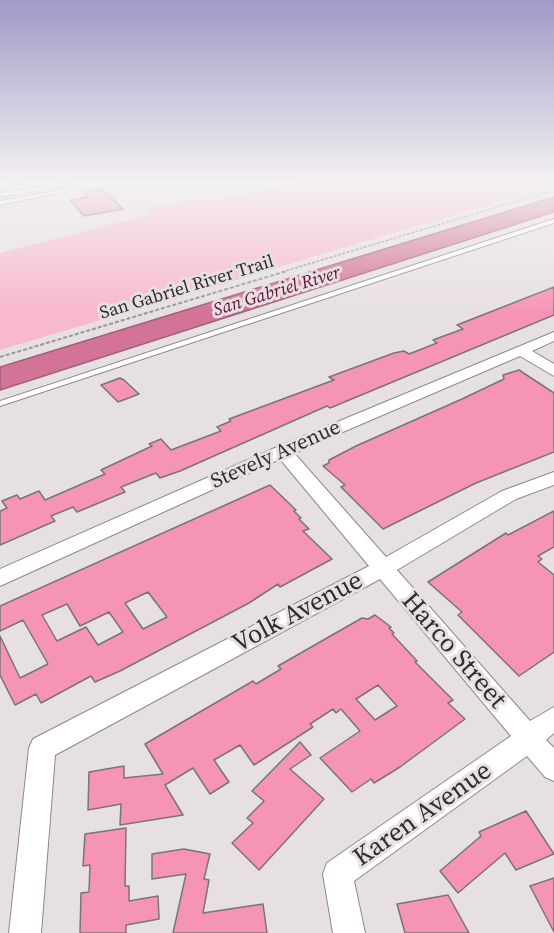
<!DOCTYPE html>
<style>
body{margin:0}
canvas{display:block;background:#e7e0e2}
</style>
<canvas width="554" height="933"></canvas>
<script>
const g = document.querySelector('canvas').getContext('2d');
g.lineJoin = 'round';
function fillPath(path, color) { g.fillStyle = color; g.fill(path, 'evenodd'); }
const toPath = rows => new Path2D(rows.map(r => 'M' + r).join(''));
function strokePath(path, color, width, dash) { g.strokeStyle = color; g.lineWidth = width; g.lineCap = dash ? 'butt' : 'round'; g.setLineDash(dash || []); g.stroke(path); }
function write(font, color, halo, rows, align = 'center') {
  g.font = font + ' "Source Serif 4",serif'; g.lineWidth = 6; g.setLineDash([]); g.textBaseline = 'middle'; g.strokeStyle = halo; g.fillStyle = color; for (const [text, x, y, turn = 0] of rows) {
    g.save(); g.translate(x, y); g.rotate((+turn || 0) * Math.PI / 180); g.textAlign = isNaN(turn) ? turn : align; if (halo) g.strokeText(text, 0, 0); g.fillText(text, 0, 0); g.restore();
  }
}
fillPath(toPath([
 [299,183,554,183,554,185,0,350,0,253,152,214,147,208,210,197,215,200]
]), '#f8b8ce');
const water = toPath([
 [554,197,554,212,0,390,0,367,554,197]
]);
fillPath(water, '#d27397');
strokePath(water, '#a15e78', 1.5);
const building = toPath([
 [101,188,123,209,84,216,70,200,88,197,83,191,101,188],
 [554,287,554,315,330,408,327,406,180,471,160,478,156,473,121,487,125,492,77,512,73,507,51,516,55,521,0,545,0,511,7,508,2,501,17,495,20,499,39,491,45,500,105,474,101,470,152,446,149,444,161,439,171,450,221,431,217,427,231,421,229,419,334,380,329,377,394,353,404,351,409,354,437,343,433,340,463,329,457,325,554,287],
 [519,370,554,393,554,452,476,483,383,529,341,487,345,485,323,466,329,463,329,460,356,446,462,399,504,379,503,375,519,370],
 [120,378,124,380,139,394,118,402,101,385,120,378],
 [270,485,296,510,294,511,301,518,299,519,309,529,303,531,332,559,280,587,278,584,249,603,120,671,95,682,91,676,41,703,36,694,15,705,0,675,0,636,20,678,48,664,23,620,0,631,0,606,270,485],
 [148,592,167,617,143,629,125,603,148,592],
 [67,604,80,626,109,612,123,632,98,645,86,627,57,641,42,615,67,604],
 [554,511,554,547,538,556,542,559,538,562,554,575,554,652,519,676,458,615,462,612,428,582,506,533,508,535,554,511],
 [375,615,391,627,389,628,394,633,392,634,417,661,415,662,453,700,448,703,465,719,400,767,374,783,371,779,352,792,320,758,360,731,341,709,336,713,333,709,310,724,313,727,254,765,240,745,214,760,229,782,210,794,193,768,165,785,183,815,120,825,121,804,88,810,89,772,124,766,124,778,163,774,145,744,253,681,256,684,281,669,278,666,362,618,368,619,375,615],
 [378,685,397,706,375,720,356,699,378,685],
 [300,742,311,755,290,769,324,799,259,870,232,843,253,823,247,818,264,801,252,791,300,742],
 [526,811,554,854,516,870,505,853,458,893,440,871,481,836,479,832,526,811],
 [126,828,125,886,129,886,129,901,158,896,159,919,126,925,126,933,80,933,81,893,89,892,90,865,83,866,85,834,126,828],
 [184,849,210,854,204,879,209,880,203,913,263,904,267,933,173,933,186,874,152,879,152,854,184,849],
 [554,878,554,932,530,886,554,878],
 [448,895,469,933,405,933,397,904,448,895]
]);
fillPath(building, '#f694b8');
strokePath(building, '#7a7476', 1.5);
const service = toPath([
 [16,183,24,183,0,189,0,187,16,183],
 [65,183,69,183,77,189,0,205,0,201,71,188,66,186,0,197,0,193,65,183],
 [554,219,554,223,0,406,0,401,554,219]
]);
const minor = toPath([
 [554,332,554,341,532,351,554,364,554,376,520,356,294,453,386,557,502,491,554,472,554,485,516,499,397,570,530,721,554,707,554,733,546,740,554,748,554,781,545,777,527,756,354,881,365,933,333,933,323,874,327,863,511,736,380,579,55,755,41,933,9,933,29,748,33,739,369,566,280,459,0,586,0,569,277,447,554,332]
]);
strokePath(service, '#8e8889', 2);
strokePath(minor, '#8e8889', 2);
strokePath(toPath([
 [282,272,554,190]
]), '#9b9597', 1.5, [3, 1.5]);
strokePath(toPath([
 [0,357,287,271]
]), '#9b9597', 2, [4, 2]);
fillPath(service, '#fff');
fillPath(minor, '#fff');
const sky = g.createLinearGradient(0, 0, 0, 313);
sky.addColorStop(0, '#9f9ac8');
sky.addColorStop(0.58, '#f4f1f2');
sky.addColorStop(1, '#f4f1f200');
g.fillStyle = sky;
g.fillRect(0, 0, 554, 313);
write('18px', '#302d2e', '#e7e0e2', [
 ["San Gabriel River Trail",187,288,-17]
]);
write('italic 18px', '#640d38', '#e7e0e2', [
 ["San Gabriel River",277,292,-17]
]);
write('21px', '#302d2e', '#e7e0e2', [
 ["Stevely Avenue",276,455,-24]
]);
write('26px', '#302d2e', '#e7e0e2', [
 ["Volk Avenue",298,613,-28],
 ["Harco Street",453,651,49],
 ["Karen Avenue",423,815,-35]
]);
</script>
